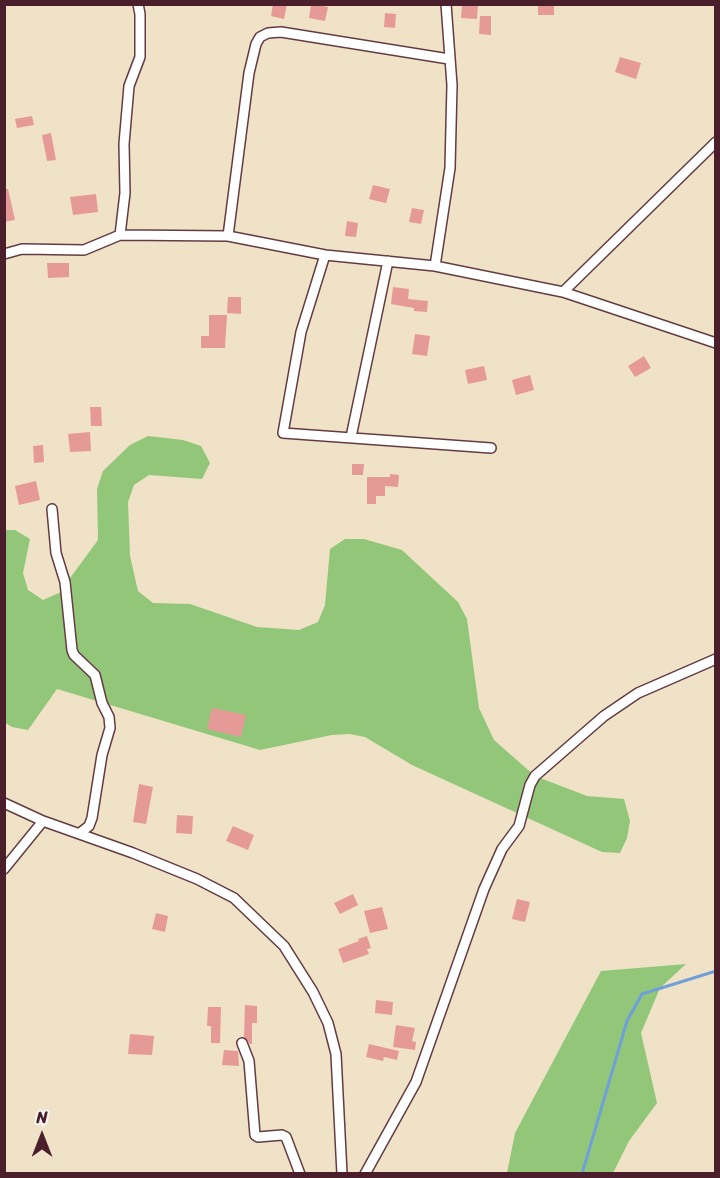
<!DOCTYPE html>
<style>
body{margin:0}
#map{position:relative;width:720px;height:1178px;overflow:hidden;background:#f0e2c6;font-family:Sriracha,sans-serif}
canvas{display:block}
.frame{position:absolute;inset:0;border:6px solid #4a1f2b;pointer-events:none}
.north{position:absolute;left:12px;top:1106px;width:60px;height:60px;-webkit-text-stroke:4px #f6f6f2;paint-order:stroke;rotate:0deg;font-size:16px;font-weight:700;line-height:24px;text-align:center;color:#4a1f2b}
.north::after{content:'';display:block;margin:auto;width:21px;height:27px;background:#4a1f2b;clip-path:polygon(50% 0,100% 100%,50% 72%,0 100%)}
</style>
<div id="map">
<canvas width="720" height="1178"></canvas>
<div class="frame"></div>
<div class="north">N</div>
</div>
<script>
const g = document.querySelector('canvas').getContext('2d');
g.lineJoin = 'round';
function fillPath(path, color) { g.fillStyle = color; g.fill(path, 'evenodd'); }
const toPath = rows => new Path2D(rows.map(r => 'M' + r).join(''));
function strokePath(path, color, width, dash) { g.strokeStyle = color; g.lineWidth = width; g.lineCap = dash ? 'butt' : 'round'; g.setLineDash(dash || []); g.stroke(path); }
fillPath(toPath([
 [148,436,183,440,201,446,210,463,202,479,149,475,134,485,128,502,130,556,138,591,153,603,190,604,257,627,299,630,318,622,325,605,330,549,345,539,364,539,402,550,458,602,467,619,479,708,494,740,535,776,587,796,624,799,630,821,627,838,620,853,602,852,412,765,365,737,349,734,332,735,260,750,57,689,28,730,12,727,4,722,4,530,15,530,30,539,23,573,28,590,43,600,59,593,98,540,97,489,103,471,130,445],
 [686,964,660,988,641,1033,657,1103,629,1141,613,1173,507,1173,515,1133,601,971]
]), '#92c779');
strokePath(toPath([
 [582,1174,627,1021,642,994,716,971]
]), '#70a0da', 3);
fillPath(toPath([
 [273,4,287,4,284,19,271,16],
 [311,4,328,7,325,21,309,18],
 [462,4,478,4,477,19,461,18],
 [538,4,554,4,554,15,538,15],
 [385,13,396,14,395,28,384,27],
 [480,16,491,16,491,35,479,34],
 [620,57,641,63,636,79,615,72],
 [32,116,34,125,17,128,15,119],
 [51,133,56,160,47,161,42,135],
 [373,185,390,189,386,203,369,199],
 [4,189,8,189,15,220,4,222],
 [96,194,98,212,73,215,70,197],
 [412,208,424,210,421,224,409,222],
 [347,221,358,223,356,237,345,236],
 [47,263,69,263,69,277,48,278],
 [393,287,409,289,408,299,428,301,427,312,414,311,414,308,391,304],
 [228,297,241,297,241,314,227,313],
 [209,315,227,315,225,348,201,348,201,336,209,336],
 [415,334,430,336,427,356,412,354],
 [644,356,651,368,635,377,628,366],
 [484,366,487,380,468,384,465,370],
 [530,375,534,390,516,395,512,380],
 [90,407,101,407,102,426,91,426],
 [90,432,91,451,70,452,68,434],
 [43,445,44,462,34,463,33,446],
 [352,464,364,464,363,475,352,475],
 [390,474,399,475,398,487,385,486,385,496,376,496,376,504,367,504,367,477,390,477],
 [36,481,40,500,19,505,15,486],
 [212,708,246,715,241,737,207,729],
 [139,784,153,787,146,824,133,822],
 [177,815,193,816,192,834,176,833],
 [233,826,254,835,248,850,226,841],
 [353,894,358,905,340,914,334,903],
 [517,899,530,902,525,922,512,919],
 [382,907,388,929,370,933,364,911],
 [156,913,168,916,165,932,152,929],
 [367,936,371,948,367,949,369,954,343,963,338,949,359,941,358,939],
 [376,1000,393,1002,392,1015,375,1013],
 [245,1005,257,1006,257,1023,252,1023,252,1044,250,1044,244,1037],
 [208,1007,221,1007,220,1043,211,1043,211,1026,207,1026],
 [396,1025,415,1028,412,1041,416,1042,415,1050,393,1047],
 [130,1034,154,1036,152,1055,128,1054],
 [369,1044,399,1051,397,1060,384,1057,383,1061,366,1057],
 [224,1050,238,1051,239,1066,222,1065]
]), '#e69a97');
const street = toPath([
 [120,235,125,193,124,144,129,86,140,57,140,14,138,4],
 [228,236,249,73,256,44,260,37,268,33,281,32,449,59],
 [4,254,22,249,84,250,120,235,228,236,325,255,435,266,563,292,716,343],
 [325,255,301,332,283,433,491,448],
 [435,266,450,168,452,85,446,4],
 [563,292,716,142],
 [351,437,388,261],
 [52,509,56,553,65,582,72,650,74,655,95,675,102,703,109,717,110,728,102,755,92,818,89,826,80,833],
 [4,803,43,821,133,853,197,879,234,898,284,946,313,992,328,1023,336,1054,342,1174],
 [4,869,43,821],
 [242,1043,249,1061,255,1135,258,1137,282,1135,286,1137,300,1174],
 [365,1174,416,1082,484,889,502,849,519,826,530,785,535,776,604,716,638,693,716,659]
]);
strokePath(street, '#633c42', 12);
strokePath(street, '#fff', 9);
</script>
